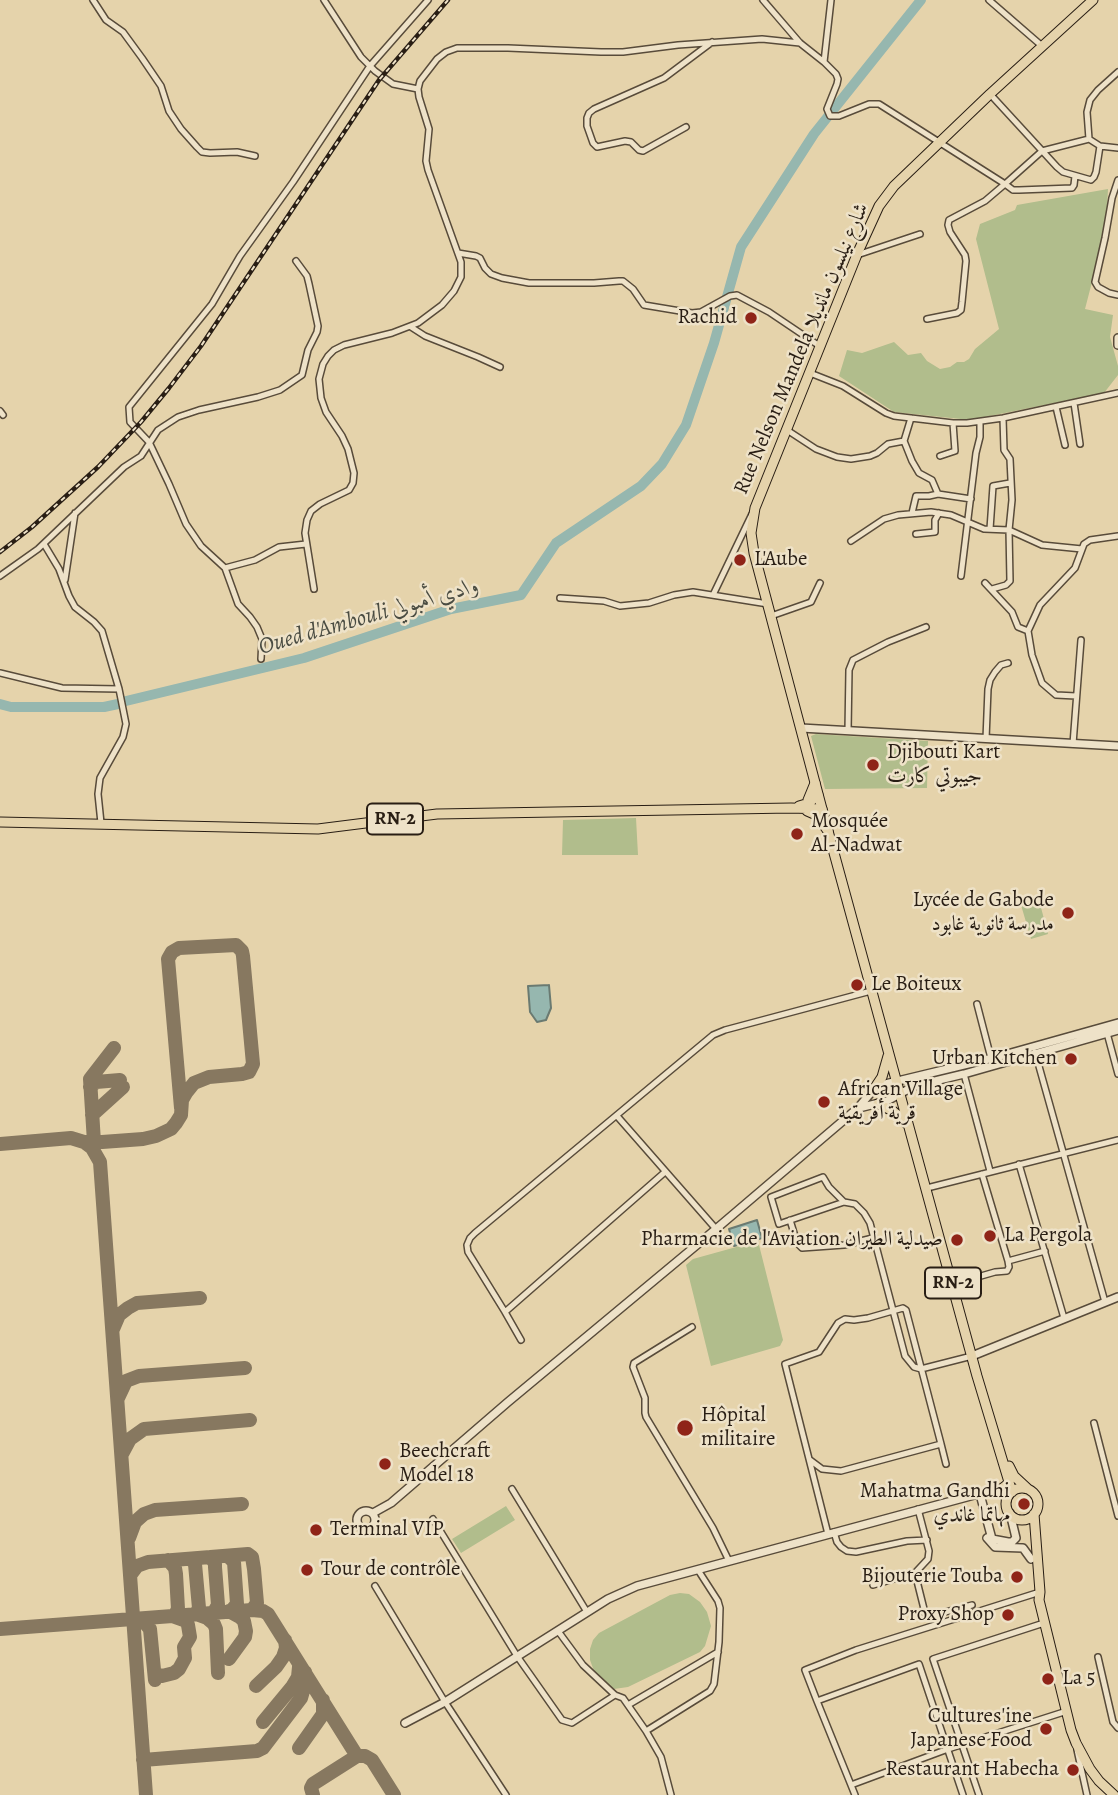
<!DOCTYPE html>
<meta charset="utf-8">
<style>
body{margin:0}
canvas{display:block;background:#e5d3ab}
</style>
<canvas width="1118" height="1795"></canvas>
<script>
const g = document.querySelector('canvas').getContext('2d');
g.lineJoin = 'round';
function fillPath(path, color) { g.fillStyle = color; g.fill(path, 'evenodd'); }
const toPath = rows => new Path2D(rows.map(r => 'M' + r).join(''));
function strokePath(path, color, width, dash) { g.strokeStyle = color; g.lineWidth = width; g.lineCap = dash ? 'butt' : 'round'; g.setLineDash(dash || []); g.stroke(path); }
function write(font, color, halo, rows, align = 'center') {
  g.font = font + ' Alegreya,Amiri,serif'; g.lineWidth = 5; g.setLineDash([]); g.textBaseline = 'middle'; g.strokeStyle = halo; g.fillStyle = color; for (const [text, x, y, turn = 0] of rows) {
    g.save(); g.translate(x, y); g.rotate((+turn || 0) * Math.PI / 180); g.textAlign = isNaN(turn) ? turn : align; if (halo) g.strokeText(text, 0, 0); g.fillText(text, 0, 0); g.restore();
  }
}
fillPath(toPath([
 [1108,189,1106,228,1085,309,1113,315,1110,337,1118,366,1118,375,1104,393,970,420,894,412,839,376,847,350,862,353,894,342,908,355,921,353,927,361,940,369,950,367,957,362,964,362,969,359,975,349,999,329,976,239,980,224,1015,210,1017,205],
 [816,734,928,741,927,788,825,789,811,736],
 [636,818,638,855,562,855,563,820],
 [1039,900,1048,934,1031,939,1021,905],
 [758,1241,783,1340,780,1346,711,1366,686,1265,693,1259],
 [506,1506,515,1520,461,1553,452,1539],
 [680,1593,689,1594,700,1602,707,1612,711,1626,705,1646,700,1652,628,1687,614,1689,601,1681,594,1671,590,1660,590,1649,593,1640,599,1633,670,1595]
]), '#b1bd8c');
const water = toPath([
 [549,985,551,1008,546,1020,537,1022,530,1012,528,986,549,985],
 [757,1220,762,1238,734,1246,729,1229,757,1220]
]);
fillPath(water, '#96b7af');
strokePath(water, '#6a7a71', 2);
strokePath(toPath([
 [126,701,304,658,451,609,521,595,556,543,641,486,662,464,686,425,714,343,741,247,814,134,921,0],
 [0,704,11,707,104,707,118,704]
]), '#96b7af', 10);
strokePath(toPath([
 [90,1087,96,1082,120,1080],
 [92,1115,123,1087],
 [84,1142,92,1148,100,1162,146,1795],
 [94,1142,90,1079,114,1048],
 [0,1144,71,1138,84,1142,102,1142,143,1139,156,1136,171,1129,176,1123,181,1115,182,1100,186,1093,194,1083,209,1077,242,1074,249,1072,253,1064,243,956,242,951,236,945,179,948,172,952,168,959,181,1108],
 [113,1329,119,1315,128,1308,137,1303,200,1298],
 [118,1398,126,1381,139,1376,245,1368],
 [122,1454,130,1439,144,1429,250,1420],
 [129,1538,135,1522,144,1514,155,1510,242,1504],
 [228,1556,234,1562,237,1604,231,1611],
 [210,1557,215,1563,215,1567,218,1605,214,1612],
 [191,1559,195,1564,199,1608,196,1614,207,1618,214,1624,216,1629,218,1673],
 [168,1560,175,1568,176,1574,178,1609,175,1615],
 [131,1574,137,1566,148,1562,248,1554,252,1557,254,1569,257,1603,252,1610],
 [134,1618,145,1623,150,1629,155,1680],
 [0,1629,252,1610,263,1611,268,1614,357,1756],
 [229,1659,245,1637,246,1631,244,1621,240,1617,229,1611],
 [155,1674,162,1676,174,1673,179,1669,185,1658,184,1647,190,1637,188,1625,186,1621,172,1616],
 [256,1686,276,1667,283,1657,286,1648,285,1640],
 [263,1722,292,1687,298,1677,299,1667],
 [299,1748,323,1714,323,1700],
 [143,1760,257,1751,263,1748,301,1698,303,1691,305,1672],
 [313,1795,311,1788,313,1784,357,1756,365,1756,372,1760,394,1795]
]), '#877860', 14);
const minor = toPath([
 [93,0,106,20,123,32,142,58,161,86,169,111,181,129,197,147,202,152,210,153,237,152,255,156],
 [324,0,361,57,375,71,393,84,418,89],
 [763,0,800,43,824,62,836,74,838,79,837,84,827,109,830,116,839,116,869,104,879,104,1005,184,1042,151,1089,139],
 [989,0,1042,46],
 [824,62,831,0],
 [1118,72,1098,90,1090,100,1087,112,1089,139,1100,146,1118,148],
 [990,94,1057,167,1063,172,1091,180,1094,177,1096,172,1100,146],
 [686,127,643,151,639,150,631,142,625,141,597,147,593,143,587,126,587,118,589,113,594,109,664,78,712,42],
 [1118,180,1112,198,1105,238,1095,282,1098,287,1109,293,1118,295],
 [458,253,476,256,480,258,485,268,491,274,502,278,529,283,594,283,619,281,623,281,633,289,644,305,692,313,701,312,730,296,737,295,769,312,821,347],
 [857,255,920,234],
 [927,319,957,313,961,310,962,302,966,261,965,255,950,232,948,225,949,220,985,201,1005,184,1013,190,1019,190,1072,188,1074,185,1075,176],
 [411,327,425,336,478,357,500,367],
 [810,373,843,386,886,413,894,416,953,423,967,423,1003,418,1118,393],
 [1074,403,1080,444],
 [1056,407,1065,445],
 [0,411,3,415],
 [911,418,904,441,912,461,919,473,932,480,938,494,971,499],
 [787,430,816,449,837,457,851,459,870,456,877,453,888,444,904,441],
 [940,456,955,451,953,423],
 [912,513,916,496,929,496,938,494],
 [990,529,993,486,1010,483],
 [916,534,935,532,935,520,939,513],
 [851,541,884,519,898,515,931,512,951,515,984,529,1009,530,1042,545,1082,549],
 [44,544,59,569,69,596,75,607,94,622,102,631,119,689,126,724,123,737,100,778,98,794,101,823],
 [225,568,255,560,279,547,306,544],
 [0,576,38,549,124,467,141,456,158,430,178,417,199,410,258,397,280,390,302,375,308,350,317,332,318,326,309,284,307,276,296,261],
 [961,576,976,453,980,437,980,422],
 [65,580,75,513],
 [985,583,1012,612,1018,627,1028,631],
 [314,589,305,533,307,520,311,511,320,504,349,490,353,483,354,473,348,449,342,436,326,412,321,398,319,379,323,364,328,356,334,350,344,345,392,333,418,323,442,305,454,291,461,277,461,262,428,170,426,161,429,129,419,97,418,89,420,81,437,59,446,52,457,48,508,48,601,52,623,52,678,45,762,39,800,43],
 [992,589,1006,585,1010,581,1009,530,1012,500,1010,459,1004,450,1003,418],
 [713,595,752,514],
 [560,598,604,601,620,606,649,603,674,595,693,592,768,604],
 [771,616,811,602,820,583],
 [261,659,262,639,257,627,250,617,238,604,225,568,201,546,186,524,169,484,149,442,130,422,129,407,212,304,240,256,293,182,370,66,428,0],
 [0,673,62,688,119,689],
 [1076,696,1056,695,1042,683,1032,655,1028,631,1040,605,1075,568,1084,544,1090,540,1118,536],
 [848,731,849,670,853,660,888,642,926,627],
 [986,739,988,689,990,680,995,672,1001,665,1008,663],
 [1073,744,1081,640],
 [977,1004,992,1062],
 [1107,1033,1118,1074],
 [1035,1052,1105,1302],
 [964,1074,990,1171],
 [617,1116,716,1229],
 [1019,1164,1064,1318],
 [982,1174,1008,1261,1045,1251],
 [927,1188,1118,1140],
 [844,1202,829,1187,823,1177,771,1197,779,1224,844,1202,855,1204,864,1213,870,1223,905,1356,914,1367,921,1369,972,1356],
 [790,1220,797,1243,802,1248,844,1245,873,1238],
 [953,1284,995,1272,1007,1271,1009,1267,1008,1261],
 [505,1312,468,1252,467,1245,470,1238,475,1233,713,1035,725,1030,871,991],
 [692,1327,634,1363,633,1367,645,1398,645,1413,646,1417,713,1528,729,1561],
 [521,1340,505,1312,665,1172],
 [1094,1423,1118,1516],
 [941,1444,946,1464],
 [810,1460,822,1469,841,1471,941,1444,906,1310,903,1308,868,1318,854,1320,845,1319,838,1323,819,1352,785,1364,828,1534],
 [512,1489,587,1612],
 [433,1519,517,1656,562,1720,572,1723,615,1695],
 [834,1532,837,1542,841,1547,847,1551,856,1552,907,1541,927,1540],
 [915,1573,926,1617,972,1605],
 [873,1585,915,1573,928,1559,929,1551,918,1509],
 [375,1586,445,1702,506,1795],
 [558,1631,583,1665,615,1695,623,1698,646,1731,661,1757,671,1795],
 [1098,1657,1113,1722,1118,1728],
 [817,1701,805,1670,856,1650,1040,1592],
 [628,1705,718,1652],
 [646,1731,710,1691,714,1684,719,1642,720,1608,718,1601,698,1570],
 [1077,1750,1087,1795],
 [851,1785,817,1701,919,1664,963,1795],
 [855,1795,851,1785,948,1749,1067,1711],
 [979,1795,933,1659,1044,1623]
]);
const tertiary = toPath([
 [1118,338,1118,345],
 [801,728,1118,746],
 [859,1108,887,1101,914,1086,964,1074,1118,1030],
 [972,1356,1118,1297],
 [974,1495,979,1495,981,1498,992,1539,1008,1542,1012,1542,1016,1538,1010,1513],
 '357 1520a9 9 0 1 1 18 0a9 9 0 1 1-18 0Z',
 [373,1513,391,1503,508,1402,716,1229,858,1108,874,1089,881,1085,993,1058,1118,1023],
 [987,1538,995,1547,1023,1548,1031,1559],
 [405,1723,445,1702,608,1599,637,1586,989,1491,1000,1490,1007,1500]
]);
const primary = toPath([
 [874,1089,882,1077,888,1056],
 [878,1104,893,1111,908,1125],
 [1009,1466,1014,1476,1028,1489],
 '1006 1504a16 16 0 1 1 32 0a16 16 0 1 1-32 0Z',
 [1000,1490,1009,1483],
 [1012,1492,977,1376,822,809,754,553,751,533,755,508,858,252,879,206,894,186,990,94,1093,0],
 [1034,1514,1040,1592,1039,1600,1071,1730,1076,1743,1090,1769,1099,1781,1114,1795]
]);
const trunk = toPath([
 [808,800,815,783],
 [799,806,809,803,818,795],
 [807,811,816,815,828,831],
 [0,822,318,829,437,814,791,808,822,809]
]);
strokePath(minor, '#584b3a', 8);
strokePath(tertiary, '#584b3a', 10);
strokePath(primary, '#291e14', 11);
strokePath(trunk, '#291e14', 11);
strokePath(minor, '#eee2c8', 5);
strokePath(tertiary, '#eee2c8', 7);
strokePath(primary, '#e5d3ab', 9);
strokePath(trunk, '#e5d3ab', 9);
const rail = toPath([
 [0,552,32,527,98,467,141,422,169,388,201,346,379,80,448,0]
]);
strokePath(rail, '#291e14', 4.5);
strokePath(rail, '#eee2c8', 2, [5]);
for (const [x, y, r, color] of [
 [751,318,7,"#8f2418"],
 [740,560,7,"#8f2418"],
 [873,765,7,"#8f2418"],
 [797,834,7,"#8f2418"],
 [1068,913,7,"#8f2418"],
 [857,985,7,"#8f2418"],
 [1071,1059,7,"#8f2418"],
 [824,1102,7,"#8f2418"],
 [990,1236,7,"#8f2418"],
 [957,1240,7,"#8f2418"],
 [685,1428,9,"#8f2418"],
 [385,1464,7,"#8f2418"],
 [1024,1504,7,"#8f2418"],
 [316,1530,7,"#8f2418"],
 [307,1570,7,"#8f2418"],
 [1017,1577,7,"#8f2418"],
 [1008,1615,7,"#8f2418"],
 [1048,1679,7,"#8f2418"],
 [1046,1729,7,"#8f2418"],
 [1073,1770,7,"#8f2418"]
]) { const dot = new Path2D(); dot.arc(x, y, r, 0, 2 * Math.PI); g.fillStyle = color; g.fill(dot); strokePath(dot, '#eee2c8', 2.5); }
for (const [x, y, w] of [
 [395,819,56],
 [953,1283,56]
]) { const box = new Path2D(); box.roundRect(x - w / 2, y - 15.5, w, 31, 5); g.fillStyle = '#eee2c8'; g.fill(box); strokePath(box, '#291e14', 2); }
write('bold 19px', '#291e14', null, [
 ["RN-2",395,819],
 ["RN-2",953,1283]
]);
write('21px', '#291e14', '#eee2c8', [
 ["Rachid",737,318,"right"],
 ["L'Aube",754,560],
 ["Djibouti Kart",887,753],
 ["جيبوتي كارت",887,777],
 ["Mosquée",811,822],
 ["Al-Nadwat",811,846],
 ["Lycée de Gabode",1054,901,"right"],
 ["مدرسة ثانوية غابود",1054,925,"right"],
 ["Le Boiteux",871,985],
 ["Urban Kitchen",1057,1059,"right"],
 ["African Village",838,1090],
 ["قرية أفريقية",838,1114],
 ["La Pergola",1004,1236],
 ["Pharmacie de l'Aviation صيدلية الطيران",943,1240,"right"],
 ["Hôpital",701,1416],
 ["militaire",701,1440],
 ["Beechcraft",399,1452],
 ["Model 18",399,1476],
 ["Mahatma Gandhi",1010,1492,"right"],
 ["مهاتما غاندي",1010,1516,"right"],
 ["Terminal VIP",330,1530],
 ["Tour de contrôle",321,1570],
 ["Bijouterie Touba",1003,1577,"right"],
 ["Proxy Shop",994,1615,"right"],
 ["La 5",1062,1679],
 ["Cultures'ine",1032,1717,"right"],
 ["Japanese Food",1032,1741,"right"],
 ["Restaurant Habecha",1059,1770,"right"]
], 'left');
write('21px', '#291e14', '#eee2c8', [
 ["Rue Nelson Mandela شارع نيلسون مانديلا",802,349,-67]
]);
write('italic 23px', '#4a4c42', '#eee2c8', [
 ["Oued d'Ambouli وادي أمبولي",369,617,-16]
]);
</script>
